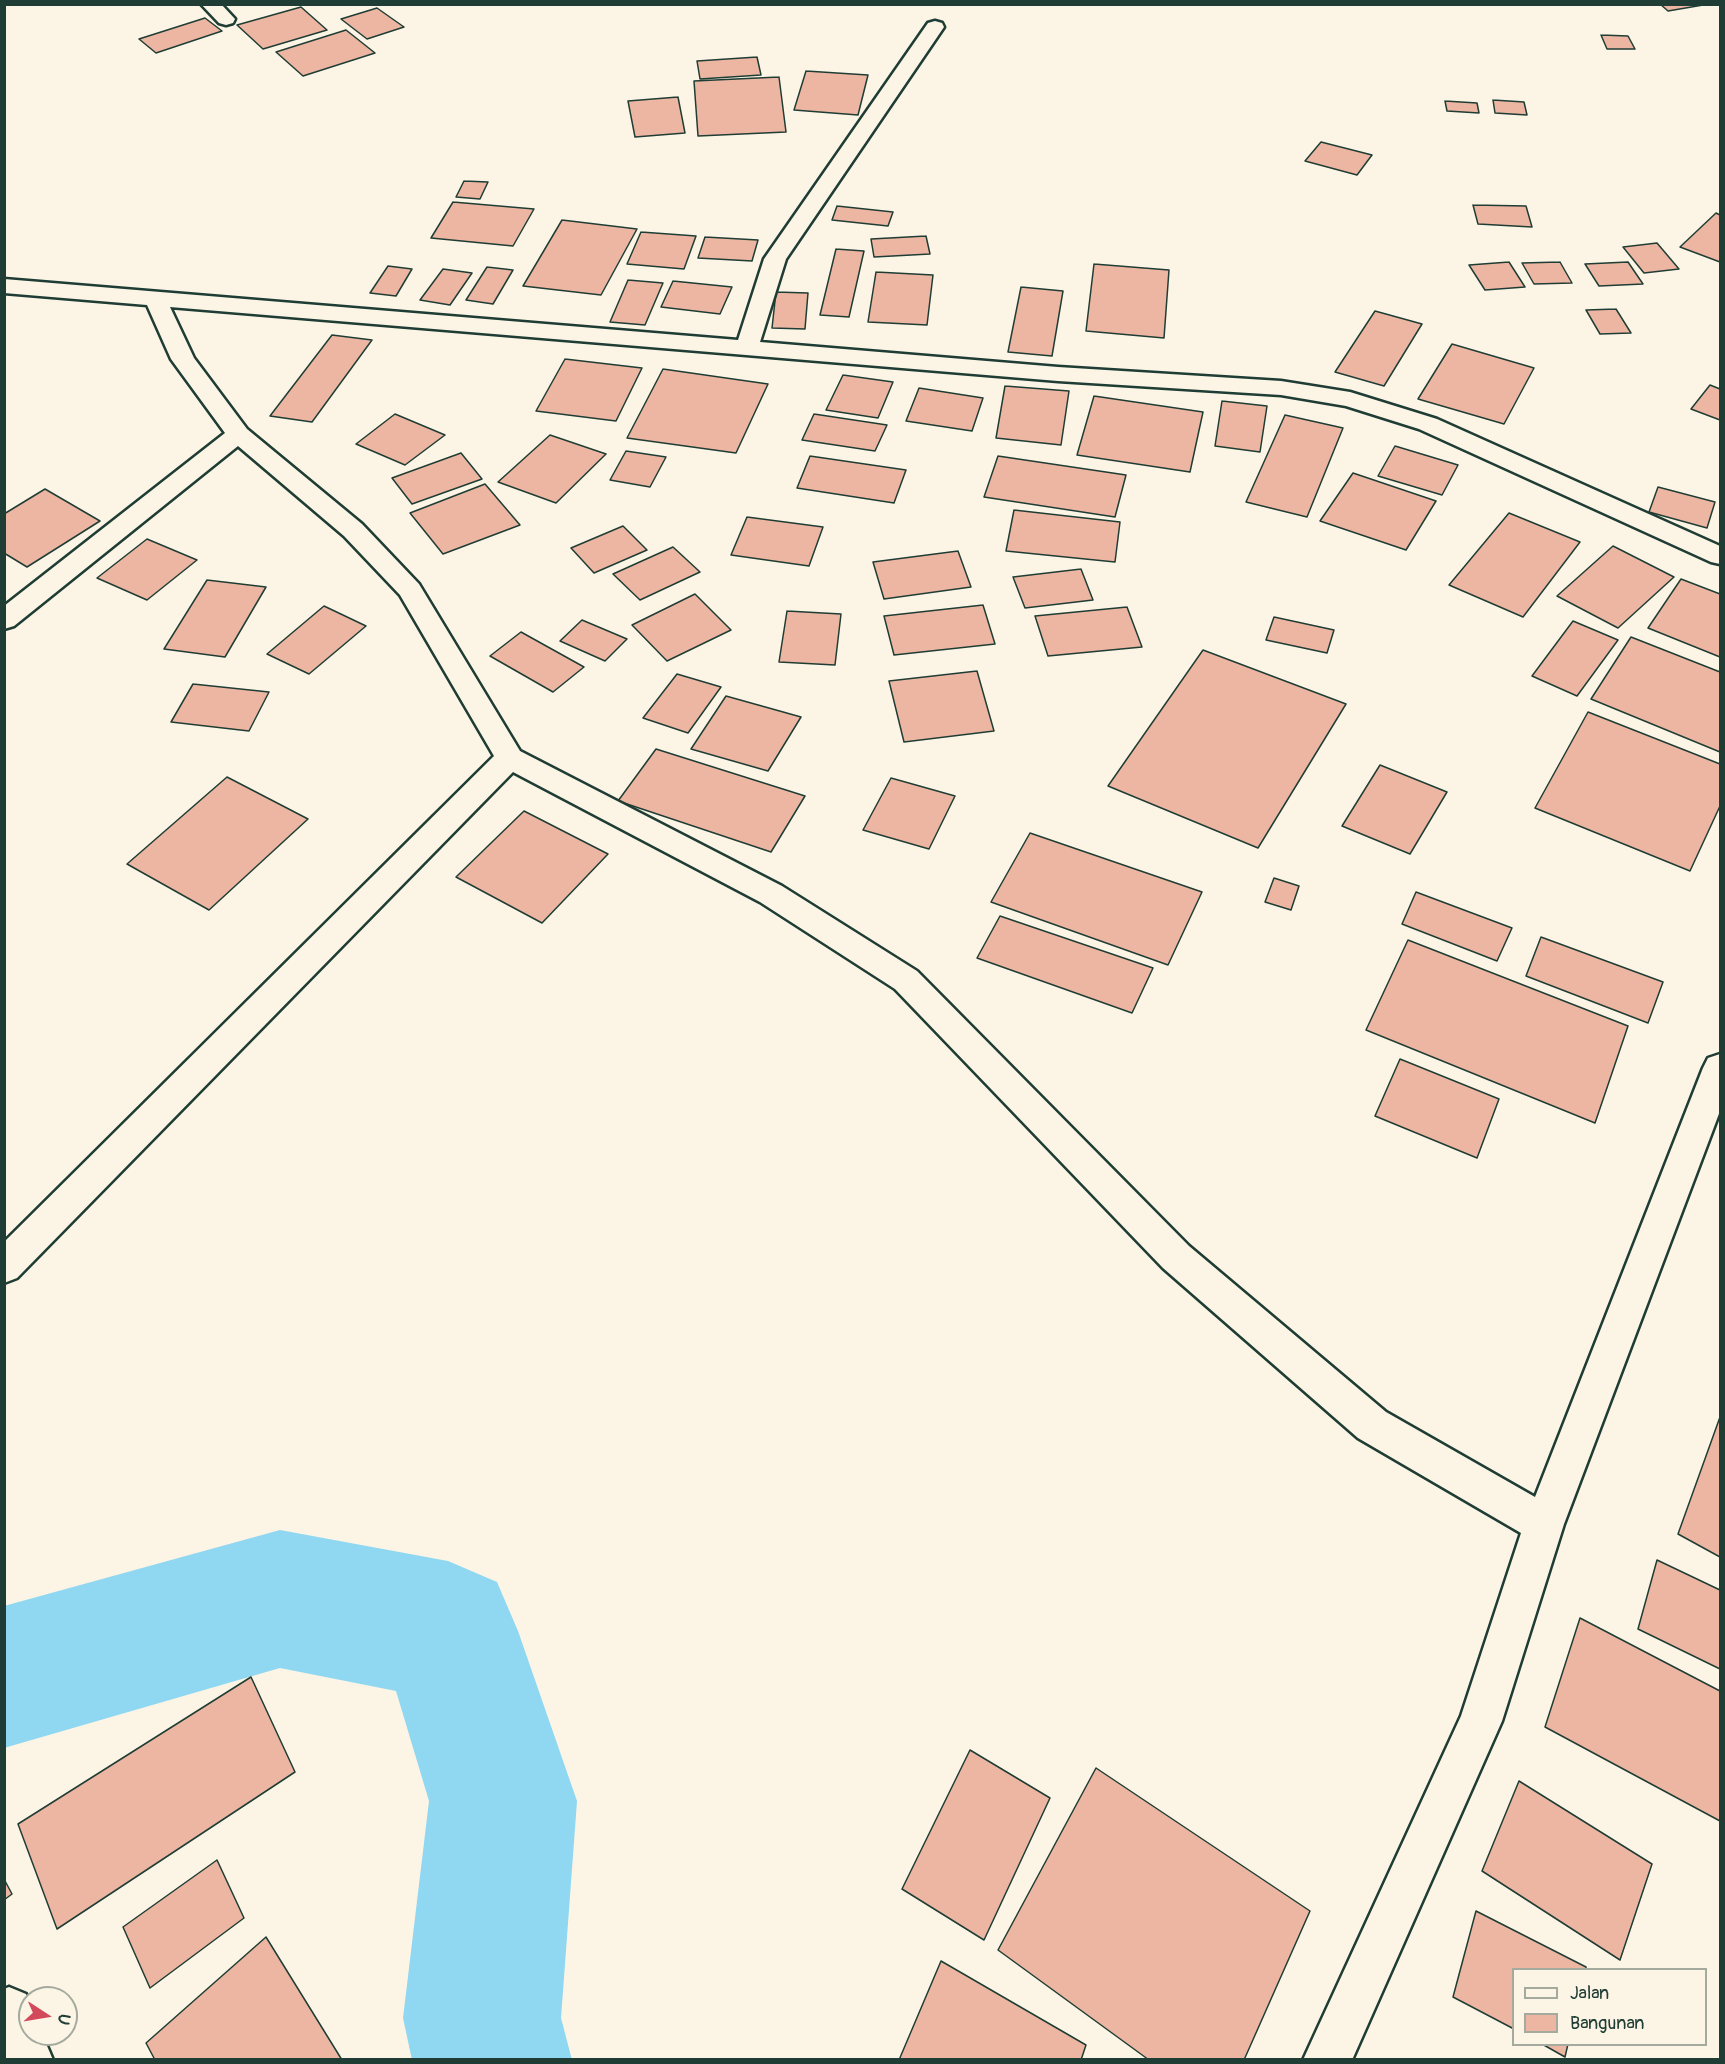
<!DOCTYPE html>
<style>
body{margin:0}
#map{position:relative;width:1725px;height:2064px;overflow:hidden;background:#fcf5e5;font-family:Pangolin,sans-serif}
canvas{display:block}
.frame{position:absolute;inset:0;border:6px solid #1f3d34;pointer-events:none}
.legend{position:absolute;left:1512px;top:1968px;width:195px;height:78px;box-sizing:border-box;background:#fcf5e5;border:2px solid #a4ab9e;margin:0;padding:8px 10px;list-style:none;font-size:18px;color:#1f3d34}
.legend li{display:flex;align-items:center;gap:12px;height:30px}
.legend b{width:30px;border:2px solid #a4ab9e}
.north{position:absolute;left:18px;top:1986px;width:60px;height:60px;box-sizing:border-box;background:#fcf5e5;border:2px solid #a4ab9e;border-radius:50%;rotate:102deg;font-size:16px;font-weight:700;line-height:24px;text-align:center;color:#1f3d34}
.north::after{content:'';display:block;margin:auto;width:21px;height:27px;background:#d1495b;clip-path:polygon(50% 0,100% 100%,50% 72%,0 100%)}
</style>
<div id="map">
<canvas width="1725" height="2064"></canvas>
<div class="frame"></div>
<ul class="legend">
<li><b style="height:8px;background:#fcf5e5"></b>Jalan</li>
<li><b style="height:16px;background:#edb6a2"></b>Bangunan</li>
</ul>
<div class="north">U</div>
</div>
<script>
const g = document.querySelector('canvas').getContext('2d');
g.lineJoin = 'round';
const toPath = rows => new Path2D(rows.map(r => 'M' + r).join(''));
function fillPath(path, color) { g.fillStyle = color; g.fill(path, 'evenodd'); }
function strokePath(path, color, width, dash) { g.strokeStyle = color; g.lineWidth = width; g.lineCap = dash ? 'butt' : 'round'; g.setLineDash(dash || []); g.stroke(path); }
fillPath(toPath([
 [280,1530,448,1561,497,1582,518,1631,577,1801,561,2018,572,2060,412,2060,403,2018,429,1801,396,1691,280,1668,4,1748,4,1606,280,1530]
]), '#90d7f2');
const building = toPath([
 [1660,4,1709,4,1668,11,1660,4],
 [301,7,327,30,263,49,237,25,301,7],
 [377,8,404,27,367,39,341,19,377,8],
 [205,18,222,31,156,53,139,39,205,18],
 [346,30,375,53,303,76,276,52,346,30],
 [1601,35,1628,36,1635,49,1607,49,1601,35],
 [757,57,761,75,700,79,697,61,757,57],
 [806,71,868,75,858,115,794,110,806,71],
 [779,77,786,132,698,136,694,81,779,77],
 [678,97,685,133,635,137,628,101,678,97],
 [1493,100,1524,102,1527,115,1495,113,1493,100],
 [1445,101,1477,103,1479,113,1447,111,1445,101],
 [1321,142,1372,155,1357,175,1305,161,1321,142],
 [464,181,488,182,480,199,456,197,464,181],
 [453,202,534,209,513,246,431,238,453,202],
 [1473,205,1526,206,1532,227,1478,224,1473,205],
 [837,206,893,212,888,226,832,220,837,206],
 [1716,213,1720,215,1720,262,1680,247,1716,213],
 [562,220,637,229,601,295,523,286,562,220],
 [641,232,696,236,684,269,627,264,641,232],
 [926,236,930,254,874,257,871,239,926,236],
 [705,237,758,240,752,261,698,258,705,237],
 [1657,243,1679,269,1644,273,1623,247,1657,243],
 [836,249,864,251,849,317,820,315,836,249],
 [1509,262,1525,287,1485,290,1469,265,1509,262],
 [1560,262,1572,283,1534,284,1522,263,1560,262],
 [1628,262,1643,284,1599,286,1585,264,1628,262],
 [1094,264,1169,270,1164,338,1086,331,1094,264],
 [388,266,412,269,396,296,370,293,388,266],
 [487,267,513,270,493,304,466,300,487,267],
 [443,269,472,273,450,305,420,300,443,269],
 [876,272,933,275,927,325,868,322,876,272],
 [628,280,663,283,645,325,610,322,628,280],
 [673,281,732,287,720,314,661,307,673,281],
 [1021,287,1063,291,1052,356,1008,352,1021,287],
 [776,292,808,293,805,329,772,328,776,292],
 [1616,309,1631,333,1600,334,1586,310,1616,309],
 [1375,311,1422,324,1384,386,1335,372,1375,311],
 [332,335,372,340,312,422,270,416,332,335],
 [1452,344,1534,368,1504,424,1418,399,1452,344],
 [565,359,642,368,616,421,536,411,565,359],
 [663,369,768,384,736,453,627,438,663,369],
 [843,375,893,382,878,418,826,410,843,375],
 [1710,385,1720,389,1720,420,1691,409,1710,385],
 [1005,386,1069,391,1061,445,996,438,1005,386],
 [919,388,983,398,972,431,906,421,919,388],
 [1094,396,1203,412,1190,472,1077,455,1094,396],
 [1222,401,1267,406,1260,452,1215,446,1222,401],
 [395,414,445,435,405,465,356,444,395,414],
 [814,414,887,425,875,451,802,440,814,414],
 [1285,415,1343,428,1307,517,1246,502,1285,415],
 [550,435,606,454,556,503,498,482,550,435],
 [1395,446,1458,465,1442,495,1378,476,1395,446],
 [626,451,666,457,650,487,610,480,626,451],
 [461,453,482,479,412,504,392,478,461,453],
 [810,456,906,470,894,503,797,488,810,456],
 [998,456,1126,475,1115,517,984,497,998,456],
 [1353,473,1436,501,1406,550,1320,521,1353,473],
 [485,484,520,525,443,554,410,513,485,484],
 [1658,487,1715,502,1707,528,1649,512,1658,487],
 [45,489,100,521,27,567,4,553,4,514,45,489],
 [1014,510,1120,522,1115,562,1006,551,1014,510],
 [1509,513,1580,542,1523,617,1449,585,1509,513],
 [747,517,823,527,809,566,731,555,747,517],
 [623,526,647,550,594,573,571,548,623,526],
 [147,539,197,560,147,600,97,578,147,539],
 [1613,546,1674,577,1618,628,1557,596,1613,546],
 [673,547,700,572,640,600,613,574,673,547],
 [958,551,971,587,884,599,873,562,958,551],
 [1081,569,1093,600,1025,608,1013,577,1081,569],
 [1681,579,1720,594,1720,657,1648,628,1681,579],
 [207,580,266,587,225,657,164,649,207,580],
 [695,594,731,630,667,661,632,625,695,594],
 [983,605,995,644,894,655,884,616,983,605],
 [324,606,366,626,309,674,267,654,324,606],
 [1127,607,1142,647,1048,656,1035,616,1127,607],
 [787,611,841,614,835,665,779,662,787,611],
 [1274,617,1334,630,1327,653,1266,640,1274,617],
 [582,620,627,639,605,661,560,641,582,620],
 [1573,621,1618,640,1577,696,1532,676,1573,621],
 [521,632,584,667,553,692,490,656,521,632],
 [1631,637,1720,672,1720,752,1591,699,1631,637],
 [1203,650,1346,704,1258,848,1108,786,1203,650],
 [977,671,994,731,904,742,889,681,977,671],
 [677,674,721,687,688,733,643,718,677,674],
 [193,684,269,692,249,731,171,722,193,684],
 [726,696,801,717,768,771,691,749,726,696],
 [1588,712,1720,764,1720,806,1690,871,1535,808,1588,712],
 [656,749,805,796,771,852,618,801,656,749],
 [1380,765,1447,792,1410,854,1342,826,1380,765],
 [227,777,308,819,209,910,127,864,227,777],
 [891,778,955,796,929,849,863,830,891,778],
 [524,811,608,854,542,923,456,877,524,811],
 [1030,833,1202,892,1168,965,991,902,1030,833],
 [1274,878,1299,886,1291,910,1265,902,1274,878],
 [1416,892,1512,928,1497,961,1402,924,1416,892],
 [1000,916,1153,968,1132,1013,977,958,1000,916],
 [1541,937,1663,982,1648,1023,1526,976,1541,937],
 [1408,940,1628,1026,1595,1123,1366,1030,1408,940],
 [1400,1059,1499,1099,1477,1158,1375,1116,1400,1059],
 [1720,1417,1720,1557,1678,1534,1720,1417],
 [1657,1560,1720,1590,1720,1669,1638,1629,1657,1560],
 [1580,1618,1720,1691,1720,1821,1545,1727,1580,1618],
 [251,1677,295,1772,57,1929,18,1824,251,1677],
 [970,1750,1050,1798,984,1940,902,1889,970,1750],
 [1096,1768,1310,1911,1244,2060,1149,2060,998,1950,1096,1768],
 [1519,1781,1652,1864,1620,1960,1482,1871,1519,1781],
 [217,1860,244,1918,150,1988,123,1927,217,1860],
 [4,1879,12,1894,4,1900,4,1879],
 [1476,1911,1586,1967,1586,1970,1514,1970,1514,2029,1453,1997,1476,1911],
 [266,1937,342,2060,155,2060,146,2043,266,1937],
 [941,1961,1086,2045,1081,2060,899,2060,941,1961],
 [1542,2044,1568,2044,1565,2057,1542,2044]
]);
fillPath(building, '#edb6a2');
strokePath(building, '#1f3d34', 1.5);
const minor = toPath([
 [201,4,221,4,235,19,233,23,226,25,219,23,201,4],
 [935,21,942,23,944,27,786,259,760,342,1058,367,1281,381,1350,392,1437,419,1720,546,1720,564,1711,562,1419,429,1346,406,1281,395,1058,381,170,307,194,358,247,429,362,524,419,584,520,751,782,886,917,971,1189,1246,1386,1412,1535,1497,1703,1068,1708,1058,1720,1054,1720,1111,1564,1524,1502,1721,1352,2060,1303,2060,1461,1716,1521,1533,1358,1438,1163,1268,895,989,760,902,513,772,17,1278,4,1283,4,1242,494,756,400,595,344,536,238,446,14,626,4,629,4,606,225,433,171,359,147,305,4,293,4,279,738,340,764,259,928,23,935,21],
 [9,1987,26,1994,30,2005,30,2034,42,2034,53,2060,5,2060,4,1989,9,1987]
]);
strokePath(minor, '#1f3d34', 5);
fillPath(minor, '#fcf5e5');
</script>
